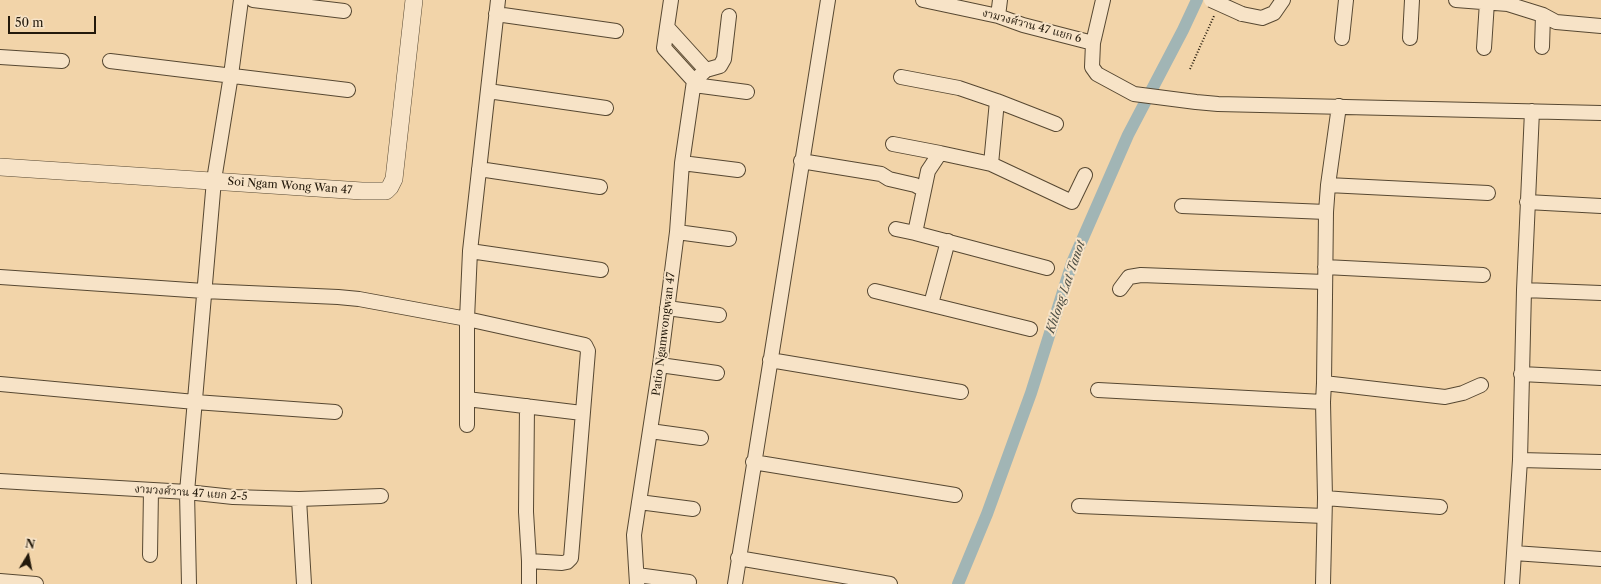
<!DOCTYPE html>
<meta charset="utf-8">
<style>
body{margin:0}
#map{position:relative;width:1601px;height:584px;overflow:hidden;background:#f2d4a9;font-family:"Libre Caslon Text",serif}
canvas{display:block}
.north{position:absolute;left:8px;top:536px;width:40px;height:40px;-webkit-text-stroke:3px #f7e3c7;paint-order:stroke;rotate:10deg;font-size:11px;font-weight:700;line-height:16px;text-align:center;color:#23190b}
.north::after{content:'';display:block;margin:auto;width:14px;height:18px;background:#23190b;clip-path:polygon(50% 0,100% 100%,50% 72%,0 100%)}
.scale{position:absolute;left:8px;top:16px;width:88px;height:18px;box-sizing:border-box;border:2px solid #23190b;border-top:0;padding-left:5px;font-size:12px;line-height:14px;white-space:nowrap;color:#23190b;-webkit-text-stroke:3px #f7e3c7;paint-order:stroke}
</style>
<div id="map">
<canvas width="1601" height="584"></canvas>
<div class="north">N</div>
<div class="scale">50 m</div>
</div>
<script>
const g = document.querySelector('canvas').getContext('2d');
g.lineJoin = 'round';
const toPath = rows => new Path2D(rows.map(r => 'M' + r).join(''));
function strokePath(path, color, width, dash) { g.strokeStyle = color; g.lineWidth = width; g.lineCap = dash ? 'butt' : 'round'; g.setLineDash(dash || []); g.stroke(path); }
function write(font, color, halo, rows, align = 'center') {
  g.font = font + ' "Libre Caslon Text","Noto Serif Thai",serif'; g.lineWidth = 4; g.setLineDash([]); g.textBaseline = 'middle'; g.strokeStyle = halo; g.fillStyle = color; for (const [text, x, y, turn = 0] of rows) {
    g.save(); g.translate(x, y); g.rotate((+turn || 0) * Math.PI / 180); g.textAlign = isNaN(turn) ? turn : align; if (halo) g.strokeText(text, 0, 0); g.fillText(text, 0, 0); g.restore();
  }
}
strokePath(toPath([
 [958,584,987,514,1031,393,1072,263,1128,135,1183,30,1197,0]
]), '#a1b5b5', 12);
const minor = toPath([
 [253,0,344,11],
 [923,0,998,16,1023,25,1093,43],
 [1103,0,1093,43,1092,67,1097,74,1134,94,1196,102,1218,104,1601,113],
 [1456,0,1508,4,1543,15,1556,22,1601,26],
 [496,14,616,31],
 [1242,14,1262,18,1274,13,1283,0],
 [998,16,1000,0],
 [667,27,706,70,694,81,664,48,667,27,671,0],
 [1342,38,1346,0],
 [1410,38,1412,0],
 [1542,47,1543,15],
 [1484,48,1487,2],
 [0,57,62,61],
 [110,61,348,90],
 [706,70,720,66,724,59,729,16],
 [901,77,959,88,997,101,1056,124],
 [694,85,747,92],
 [488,91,606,108],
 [893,144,940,153],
 [801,161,881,174,889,179,915,185,924,190],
 [682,163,738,170],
 [991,164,997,101],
 [479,169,600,187],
 [1328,185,1488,193],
 [1527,202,1601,206],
 [1182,206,1326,212],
 [896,229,915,233],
 [677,232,729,239],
 [470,251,601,270],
 [1325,267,1483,275],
 [1047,268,915,233,928,171,940,153,991,164,1072,202,1085,175],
 [0,277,204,291,338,297,359,299,467,319,585,345,588,351,571,558,567,562,562,563,529,561],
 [1120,289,1129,277,1141,275,1325,282],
 [1524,290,1601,293],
 [875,291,1030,329],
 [931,304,948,241],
 [667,308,719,315],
 [770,360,961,392],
 [660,365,717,373],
 [1521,374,1601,378],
 [1324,383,1445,397,1463,393,1481,385],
 [0,384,195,402,335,412],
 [1098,390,1323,402],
 [467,399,582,413],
 [527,406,526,512,529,561,529,584],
 [467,425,467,319,470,251,498,0],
 [650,431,701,438],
 [1520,460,1601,462],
 [753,462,955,495],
 [0,481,187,492,233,497,299,499,381,496],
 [1325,498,1440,507],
 [299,499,304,584],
 [639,502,693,509],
 [1079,506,1324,516],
 [1514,553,1601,559],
 [150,555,151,490],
 [738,558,890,584],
 [637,575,689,582],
 [0,581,36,584],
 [189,584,187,492,214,180,231,75,241,0],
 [637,584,634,535,660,365,677,232,682,163,694,81],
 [735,584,828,0],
 [1323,584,1325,498,1323,402,1324,383,1326,212,1328,185,1339,106],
 [1512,584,1520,460,1524,290,1532,111]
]);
const tertiary = toPath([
 [0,167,362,191,386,191,390,187,394,179,414,0]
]);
strokePath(minor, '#574832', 16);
strokePath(tertiary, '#574832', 18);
strokePath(toPath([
 [1190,69,1214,16]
]), '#23190b', 2, [1, 2]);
strokePath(minor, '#f7e3c7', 14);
strokePath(tertiary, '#f7e3c7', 17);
const minorBridge = toPath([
 [1211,0,1242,14]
]);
strokePath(minorBridge, '#574832', 16, []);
strokePath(minorBridge, '#f7e3c7', 14);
write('11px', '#23190b', '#f7e3c7', [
 ["งามวงศ์วาน 47 แยก 6",1032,26,15],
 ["Soi Ngam Wong Wan 47",290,186,4],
 ["Patio Ngamwongwan 47",664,334,-83],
 ["งามวงศ์วาน 47 แยก 2-5",191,493,4]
]);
write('italic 12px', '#4f5046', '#f7e3c7', [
 ["Khlong Lat Tanot",1066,287,-71]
]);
</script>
